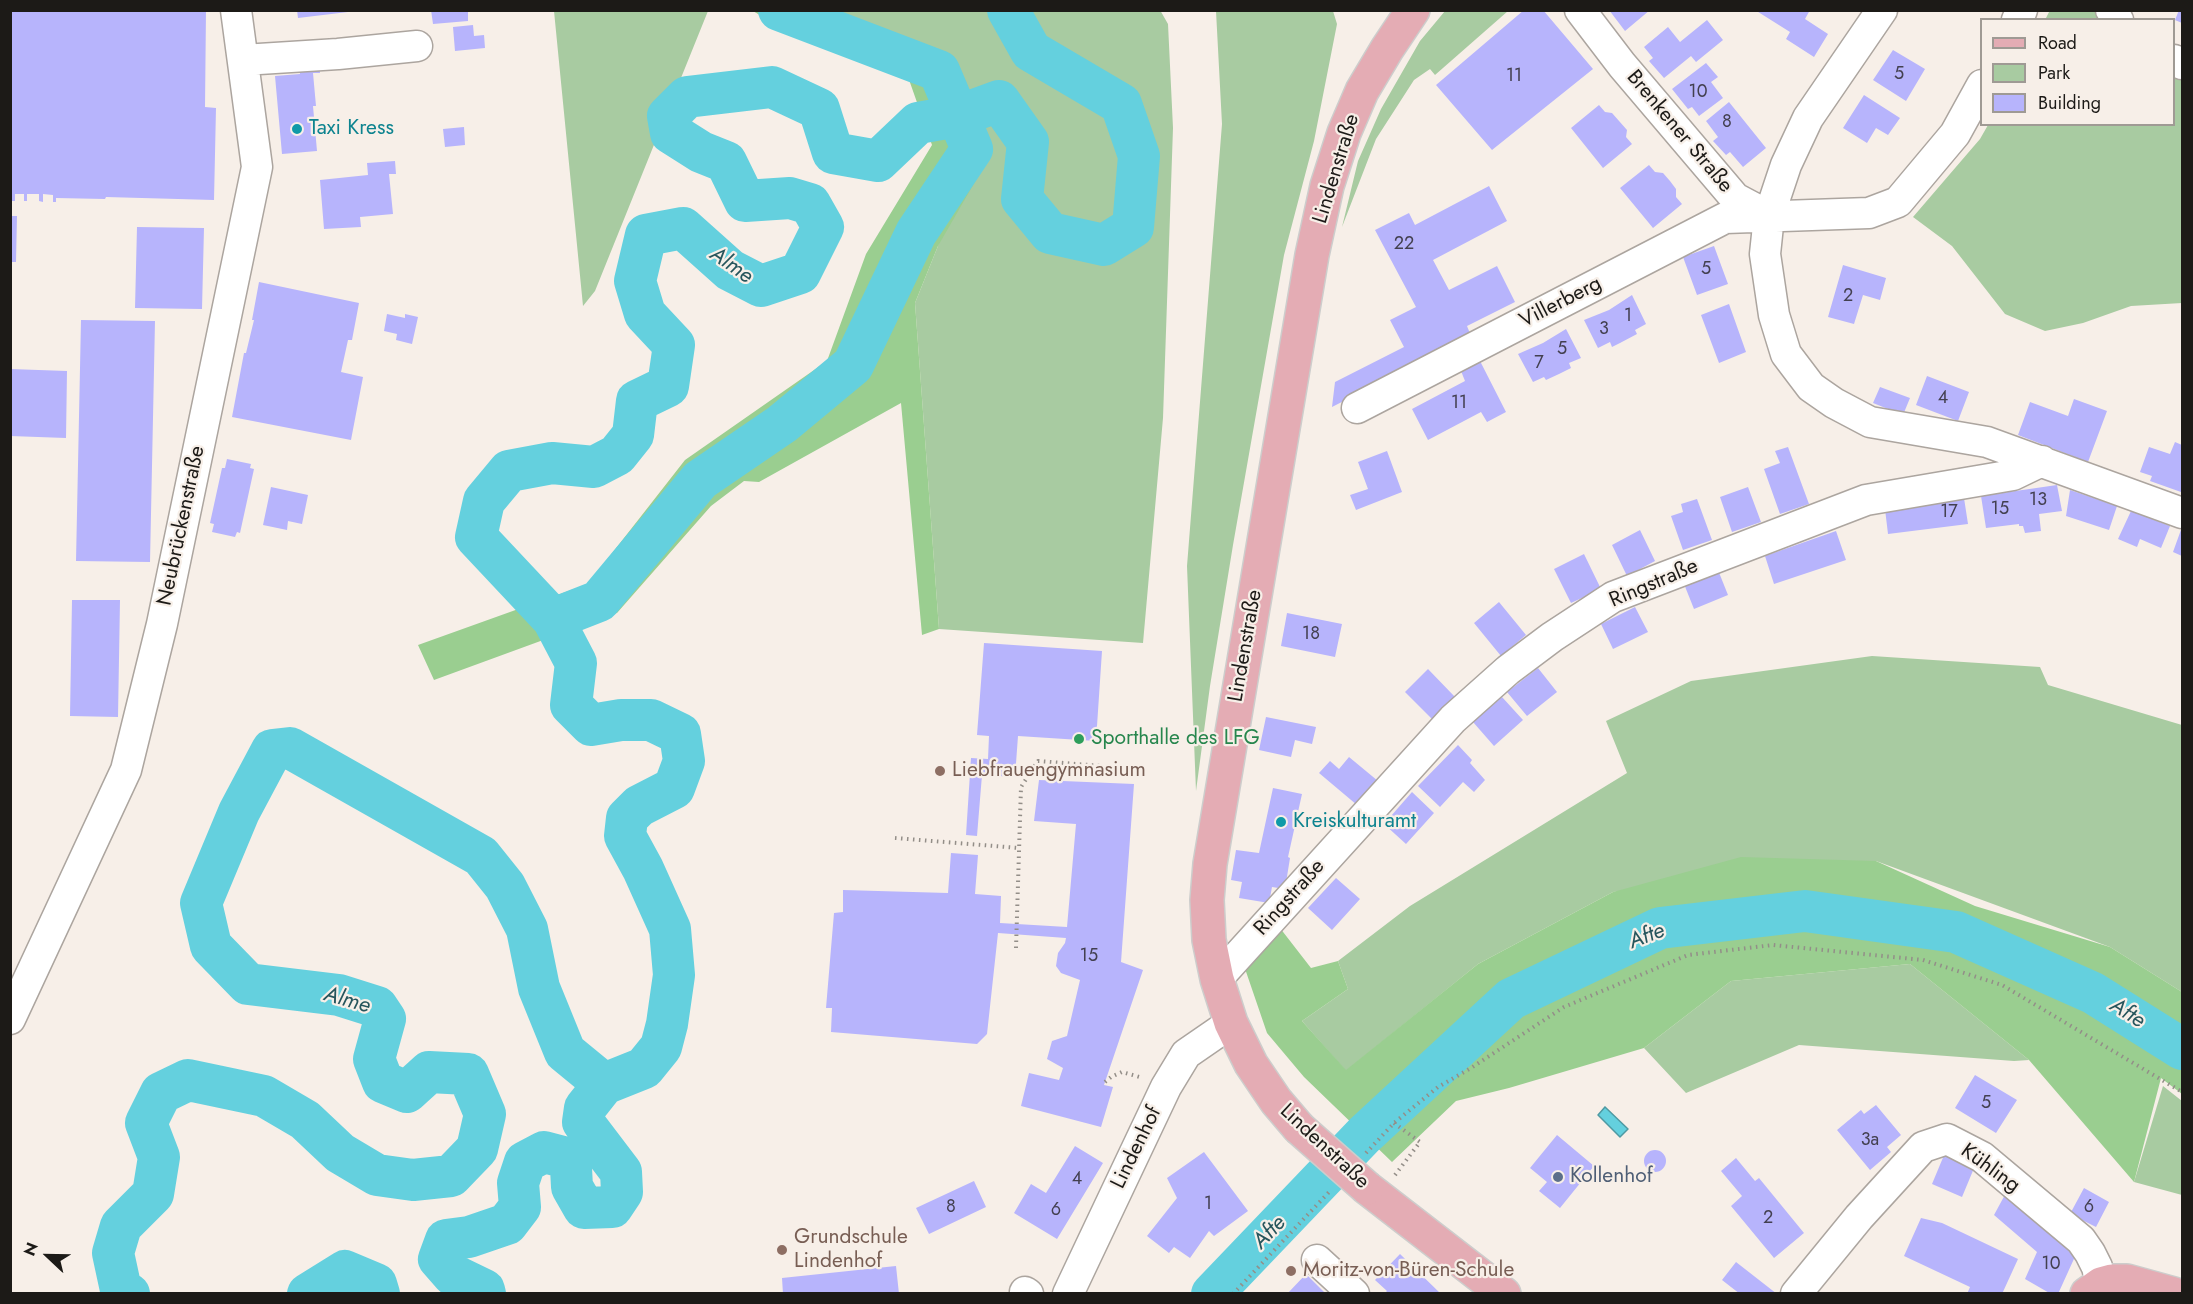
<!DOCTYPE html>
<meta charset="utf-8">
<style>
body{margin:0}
#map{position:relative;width:2193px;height:1304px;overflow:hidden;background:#f7efe8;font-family:Jost,sans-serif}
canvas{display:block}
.frame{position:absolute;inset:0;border:12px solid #1c1a17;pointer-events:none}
.legend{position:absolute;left:1980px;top:18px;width:195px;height:108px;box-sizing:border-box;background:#f7efe8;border:2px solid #9f9a94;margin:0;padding:8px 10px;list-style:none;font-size:18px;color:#1c1a17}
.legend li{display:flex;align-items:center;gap:12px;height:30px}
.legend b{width:30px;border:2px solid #9f9a94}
.north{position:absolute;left:18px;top:1226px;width:60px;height:60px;-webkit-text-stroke:4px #f7efe8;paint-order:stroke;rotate:292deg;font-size:16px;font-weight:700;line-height:24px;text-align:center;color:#1c1a17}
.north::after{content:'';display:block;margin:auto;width:21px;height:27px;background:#1c1a17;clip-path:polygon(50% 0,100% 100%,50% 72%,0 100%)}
</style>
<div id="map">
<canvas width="2193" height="1304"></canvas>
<div class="frame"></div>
<ul class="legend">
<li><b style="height:8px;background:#e4acb4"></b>Road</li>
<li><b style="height:16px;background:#a8cba1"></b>Park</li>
<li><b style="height:16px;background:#b7b4fc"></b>Building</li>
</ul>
<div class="north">N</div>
</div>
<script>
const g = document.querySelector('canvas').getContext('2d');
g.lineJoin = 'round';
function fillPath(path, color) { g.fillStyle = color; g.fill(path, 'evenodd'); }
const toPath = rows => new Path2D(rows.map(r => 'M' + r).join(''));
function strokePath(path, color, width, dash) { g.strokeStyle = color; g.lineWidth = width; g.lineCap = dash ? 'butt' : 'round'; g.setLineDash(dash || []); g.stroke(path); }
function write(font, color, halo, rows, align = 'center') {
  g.font = font + ' Jost,sans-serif'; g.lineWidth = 4.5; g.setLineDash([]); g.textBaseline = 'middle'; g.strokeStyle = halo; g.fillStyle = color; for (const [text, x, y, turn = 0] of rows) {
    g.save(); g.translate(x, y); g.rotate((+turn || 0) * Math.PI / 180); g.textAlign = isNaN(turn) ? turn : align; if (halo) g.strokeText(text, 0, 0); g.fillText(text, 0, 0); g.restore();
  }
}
fillPath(toPath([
 [1160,10,1168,24,1173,128,1163,418,1143,643,939,629,915,303,938,246,958,66,834,11],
 [2050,10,2098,11,2103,20,2045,20],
 [554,11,708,11,595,291,583,306],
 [1216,11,1333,11,1337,24,1314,141,1284,255,1233,545,1210,686,1196,791,1187,566,1222,124],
 [1445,11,1508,11,1435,75,1430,69,1414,80,1376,139,1342,227,1358,161,1381,109,1420,41],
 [2174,74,2182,75,2182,303,2131,306,2083,323,2045,331,2005,314,1952,246,1913,217,1980,139,1988,125,2174,124],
 [1872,656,2040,667,2048,685,2182,725,2182,992,2110,947,1876,861,1613,892,1478,964,1346,1071,1302,1021,1348,989,1338,961,1410,906,1627,773,1606,721,1691,681],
 [1910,964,2029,1060,2014,1061,1799,1045,1686,1093,1644,1048,1731,981],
 [2163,1086,2182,1101,2182,1195,2134,1182]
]), '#a8cba1');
fillPath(toPath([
 [753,11,834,11,958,66,991,154,938,246,915,303,939,629,922,635,901,403,759,482,744,481,711,506,617,613,434,680,418,645,588,584,685,460,827,361,866,254,932,145,907,74,776,25],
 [1741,857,1876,861,1975,906,2110,947,2182,992,2182,1094,2161,1078,2134,1182,2029,1060,1910,964,1731,981,1644,1048,1509,1088,1456,1101,1392,1162,1304,1077,1267,1033,1241,957,1280,928,1311,968,1338,961,1348,989,1302,1021,1346,1070,1478,964,1613,892]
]), '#9ace90');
const water = toPath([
 [1605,1107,1628,1129,1620,1137,1598,1115,1605,1107]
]);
fillPath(water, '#64d0de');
strokePath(water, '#4e99a2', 1.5);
strokePath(toPath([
 [553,619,599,601,700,480,782,424,853,365,916,233,972,149,939,71,779,10],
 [129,1294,121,1290,113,1253,121,1226,153,1194,159,1157,146,1123,161,1093,188,1080,264,1096,305,1120,340,1153,377,1175,413,1180,451,1176,477,1149,485,1114,468,1074,429,1072,407,1092,383,1082,374,1059,385,1019,377,1007,339,995,248,984,211,946,201,903,239,812,272,750,290,748,481,856,505,886,527,929,539,988,565,1052,604,1084],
 [308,1294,345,1271,376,1284,379,1294],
 [485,1294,484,1290,453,1275,439,1259,446,1240,469,1237,507,1224,520,1207,518,1183,525,1162,544,1152,563,1157,571,1168,572,1187,584,1208,612,1207,622,1192,621,1172,583,1122,585,1108,604,1084,644,1068,661,1047,667,1024,674,975,670,929,643,869,625,836,627,818,639,806,674,788,684,761,680,734,651,720,621,720,591,725,571,705,576,663,553,619,476,537,484,501,509,471,552,463,594,467,617,455,633,435,637,401,668,386,674,345,645,314,635,281,646,235,683,228,730,270,761,286,800,273,823,227,810,204,790,198,745,201,726,162,701,152,671,133,668,116,687,97,772,87,819,109,833,153,878,161,918,123,958,116,999,101,1028,142,1022,199,1050,233,1104,245,1133,227,1139,156,1121,104,1031,51,1008,10],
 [1212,1294,1364,1135,1511,999,1660,928,1805,911,1956,932,2093,993,2182,1049]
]), '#64d0de', 42);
fillPath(toPath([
 [10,10,206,10,205,107,216,108,214,200,106,197,105,199,56,198,56,202,53,202,53,195,43,194,43,202,39,201,39,194,27,194,27,201,24,201,24,194,15,194,15,201,11,201],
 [297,10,348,10,348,12,298,18],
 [431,10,468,10,468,21,433,24],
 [1524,10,1543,10,1593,69,1492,150,1436,85],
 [1609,10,1650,10,1625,31],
 [1755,10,1810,10,1805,19,1828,34,1814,57,1786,39,1790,32],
 [2179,10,2182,10,2182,23,2175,20],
 [1707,20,1723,40,1696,62,1691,56,1664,78,1649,61,1653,58,1644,47,1668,27,1680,42],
 [473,25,474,36,484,35,485,48,455,51,453,27],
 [1893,50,1925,69,1906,101,1873,80],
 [319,62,320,73,313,73,316,106,313,106,317,151,282,154,275,76,300,74,298,63],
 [1706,63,1718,77,1711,82,1723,98,1699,116,1692,107,1688,109,1672,89],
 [1864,95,1900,118,1888,135,1876,128,1867,143,1843,128],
 [1729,102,1766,148,1743,167,1730,152,1726,155,1713,141,1718,137,1706,121],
 [1599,105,1605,112,1612,113,1627,130,1626,137,1632,144,1603,168,1571,128],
 [464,127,465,145,445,147,443,129],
 [395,161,396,174,389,174,393,214,360,217,361,227,324,229,320,180,368,175,367,163],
 [1649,165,1655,172,1663,173,1670,181,1676,189,1676,197,1682,204,1653,228,1620,188],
 [1489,186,1507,221,1433,260,1449,290,1497,266,1515,302,1467,326,1471,336,1332,407,1335,382,1404,347,1390,320,1416,307,1375,230,1409,213,1415,225],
 [10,216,17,216,16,262,10,262],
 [137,227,204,228,202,309,135,308],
 [1714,246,1728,284,1697,295,1683,257],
 [1843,265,1886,278,1880,300,1863,295,1854,324,1828,317],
 [259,282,359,303,352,340,348,340,341,372,363,377,351,440,232,417,244,353,246,353,254,320,252,320],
 [1632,295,1646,324,1635,330,1637,334,1620,343,1612,347,1610,342,1598,348,1584,320,1609,310],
 [1729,304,1746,352,1719,363,1701,315],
 [387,314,405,318,405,314,418,317,412,344,396,340,397,334,384,331],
 [81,320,155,321,150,562,76,561],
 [1566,329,1581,358,1569,363,1571,368,1559,374,1546,380,1544,377,1533,382,1518,354,1543,343],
 [1480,361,1506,412,1487,422,1481,412,1428,440,1412,409,1465,381,1461,371],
 [10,369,67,371,66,438,10,436],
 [1927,376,1969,392,1958,421,1916,405],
 [1880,387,1910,398,1903,415,1873,403],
 [2074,399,2107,411,2088,462,2018,435,2030,402,2068,416],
 [2175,442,2182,445,2181,492,2150,481,2152,476,2140,472,2149,447,2170,454],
 [1788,447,1809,504,1780,514,1764,469,1780,463,1775,451],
 [1387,451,1402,492,1356,510,1350,495,1368,489,1358,462],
 [227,459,251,464,250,468,254,469,240,533,237,532,235,537,212,532,214,524,210,523,222,468,225,468],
 [2057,485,2062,511,2039,514,2041,531,2025,533,2023,526,2019,526,2019,524,1986,528,1981,496],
 [271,487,308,495,302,524,288,521,287,530,263,525],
 [1748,487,1761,522,1732,532,1720,497],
 [2070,490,2117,506,2109,530,2066,516],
 [1964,498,1968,524,1888,534,1885,509],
 [1697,499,1712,540,1683,550,1671,516,1683,512,1681,504],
 [2131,511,2170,526,2161,548,2140,539,2137,547,2118,539],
 [2182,527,2182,556,2173,552],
 [1640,530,1655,561,1627,576,1612,545],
 [1836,531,1846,560,1774,584,1765,556],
 [1584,554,1601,589,1571,603,1554,569],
 [1718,570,1728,595,1694,609,1684,584],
 [72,600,120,600,118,717,70,716],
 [1499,602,1526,635,1501,656,1474,623],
 [1635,607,1648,632,1613,649,1601,624],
 [1287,613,1342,624,1335,657,1281,646],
 [984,643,1102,651,1096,741,1018,736,1015,777,982,775,977,836,966,835,971,758,988,759,989,736,977,735],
 [1538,668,1557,692,1527,716,1507,692],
 [1428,669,1455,697,1432,719,1405,692],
 [1502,697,1523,720,1494,746,1473,722],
 [1266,717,1316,727,1312,744,1295,740,1291,757,1259,750],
 [1458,745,1472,760,1470,763,1485,780,1474,792,1463,782,1440,807,1418,786],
 [1349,757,1378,781,1357,805,1319,773,1330,761,1339,769],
 [1039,780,1134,784,1121,962,1143,970,1104,1085,1113,1087,1101,1127,1021,1106,1029,1073,1059,1080,1063,1068,1047,1059,1052,1041,1067,1036,1080,980,1061,973,1056,966,1058,953,1065,943,1066,938,998,933,987,1034,977,1044,831,1032,832,1008,826,1008,834,913,843,912,843,890,948,893,951,853,978,855,975,894,1001,896,1000,923,1067,927,1076,824,1034,821],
 [1273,788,1302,794,1288,857,1290,858,1285,889,1272,887,1269,903,1239,898,1242,882,1231,880,1236,850,1259,853],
 [1412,792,1434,813,1406,844,1384,824],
 [1336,878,1360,899,1332,930,1308,908],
 [1975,1075,2017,1100,1996,1133,1955,1108],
 [1876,1105,1901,1135,1887,1147,1891,1152,1870,1170,1837,1130,1861,1110,1864,1114],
 [1557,1135,1594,1166,1560,1208,1539,1191,1547,1182,1530,1168],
 [1075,1146,1103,1163,1057,1239,1014,1213,1031,1184,1046,1193],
 [1947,1148,1977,1161,1962,1197,1932,1184],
 '1644 1161a11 11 0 1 1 22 0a11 11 0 1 1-22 0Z',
 [1204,1152,1248,1211,1214,1236,1209,1231,1190,1258,1174,1247,1169,1253,1147,1236,1177,1198,1167,1178],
 [1736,1158,1755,1181,1759,1178,1804,1233,1774,1258,1731,1206,1742,1196,1721,1171],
 [974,1181,986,1207,929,1234,916,1208],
 [2084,1188,2109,1202,2096,1227,2070,1214],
 [2007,1191,2078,1250,2058,1294,2051,1294,2025,1279,2037,1252,1994,1215],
 [1921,1218,1942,1223,2018,1259,2002,1294,1967,1294,1970,1287,1904,1256],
 [1400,1254,1441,1294,1384,1294,1387,1291,1375,1280],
 [1736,1262,1777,1294,1740,1294,1722,1280],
 [896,1266,899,1294,783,1294,782,1278],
 [1306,1274,1326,1294,1287,1294]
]), '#b7b4fc');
const minor = toPath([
 [1580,10,1622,65,1735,198,1769,216],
 [1882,10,1808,118,1786,165,1769,216,1765,254,1774,315,1786,354,1811,387,1834,403,1870,422,1987,442,2182,513],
 [2111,10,2118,20],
 [2017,20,2022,10],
 [243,60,338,54,417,46],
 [2174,60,2182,64],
 [1357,408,1725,218,1869,213,1898,202,1955,134,1982,85],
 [1217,979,1453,719,1508,670,1552,637,1613,597,1866,500,2013,475,2042,461],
 [10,1019,126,770,162,624,257,167,236,10],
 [1317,1260,1354,1294],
 [1025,1292,1028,1294],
 [1068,1294,1166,1087,1186,1054,1231,1023],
 [1796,1294,1859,1217,1923,1147,1947,1139,1982,1157,2081,1240,2090,1253,2097,1267,2101,1284]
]);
const major = toPath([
 [1299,1128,1276,1101,1251,1064,1231,1023,1217,979,1209,940,1207,900,1210,864,1312,255,1327,186,1344,133,1362,91,1387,49,1413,10],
 [1367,1188,1504,1294],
 [2087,1294,2101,1284,2112,1281,2127,1281,2174,1294]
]);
strokePath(minor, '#aca59f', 33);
strokePath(major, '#cdcdcc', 36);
strokePath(toPath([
 [895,838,1019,848],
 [1016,948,1021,787,1038,761,1102,766],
 [1105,1082,1111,1077,1122,1072,1143,1078],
 [1394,1123,1420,1142,1395,1175],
 [1366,1153,1394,1123,1438,1087,1471,1068,1564,1007,1688,955,1773,945,1923,960,2002,985,2182,1092],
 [1233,1294,1330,1191]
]), '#938e88', 4, [1.5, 4.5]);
strokePath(minor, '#fff', 30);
strokePath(major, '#e4acb4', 33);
const majorBridge = toPath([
 [1299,1128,1367,1188]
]);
strokePath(majorBridge, '#cdcdcc', 36, []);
strokePath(majorBridge, '#e4acb4', 33);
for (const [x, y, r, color] of [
 [297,129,6,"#0f9aa8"],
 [1079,739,6,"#2e9e5b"],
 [940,771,6,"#8d6e63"],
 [1281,822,6,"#0f9aa8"],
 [1558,1177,6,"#5c6f8a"],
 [782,1250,6,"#8d6e63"],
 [1291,1271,6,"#8d6e63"]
]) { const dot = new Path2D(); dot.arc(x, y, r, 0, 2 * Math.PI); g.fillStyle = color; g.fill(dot); strokePath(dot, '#f7efe8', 2); }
write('18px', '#434050', null, [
 ["5",1899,75],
 ["11",1514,77],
 ["10",1698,93],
 ["8",1727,123],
 ["22",1404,245],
 ["5",1706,270],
 ["2",1848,297],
 ["1",1628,317],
 ["3",1604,330],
 ["5",1562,350],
 ["7",1539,364],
 ["4",1943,399],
 ["11",1459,404],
 ["13",2038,501],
 ["15",2000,510],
 ["17",1949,513],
 ["18",1311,635],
 ["15",1089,957],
 ["5",1986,1104],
 ["3a",1870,1141],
 ["4",1077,1180],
 ["1",1208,1205],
 ["8",951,1208],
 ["6",2089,1208],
 ["6",1056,1211],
 ["2",1768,1219],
 ["10",2051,1265]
]);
write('21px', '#0d838f', '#f7efe8', [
 ["Taxi Kress",309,129],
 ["Kreiskulturamt",1293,822]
], 'left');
write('21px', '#1c1a17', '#f7efe8', [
 ["Brenkener Straße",1679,132,50],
 ["Lindenstraße",1337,169,-73],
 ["Villerberg",1561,303,-27],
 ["Neubrückenstraße",182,526,-78],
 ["Ringstraße",1654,584,-23],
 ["Lindenstraße",1246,646,-80],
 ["Ringstraße",1290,898,-48],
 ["Lindenstraße",1324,1147,43],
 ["Lindenhof",1137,1148,-64],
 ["Kühling",1990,1169,36]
]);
write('21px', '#27864d', '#f7efe8', [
 ["Sporthalle des LFG",1091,739]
], 'left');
write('21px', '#785e54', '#f7efe8', [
 ["Liebfrauengymnasium",952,771],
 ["Grundschule",794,1238],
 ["Lindenhof",794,1262],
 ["Moritz-von-Büren-Schule",1303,1271]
], 'left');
write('21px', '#4e5e75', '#f7efe8', [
 ["Kollenhof",1570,1177]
], 'left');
write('italic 22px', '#26555c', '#f7efe8', [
 ["Alme",731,266,35],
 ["Afte",1647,937,-21],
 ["Alme",347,1001,16],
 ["Afte",2127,1014,32],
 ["Afte",1270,1233,-46]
]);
</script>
